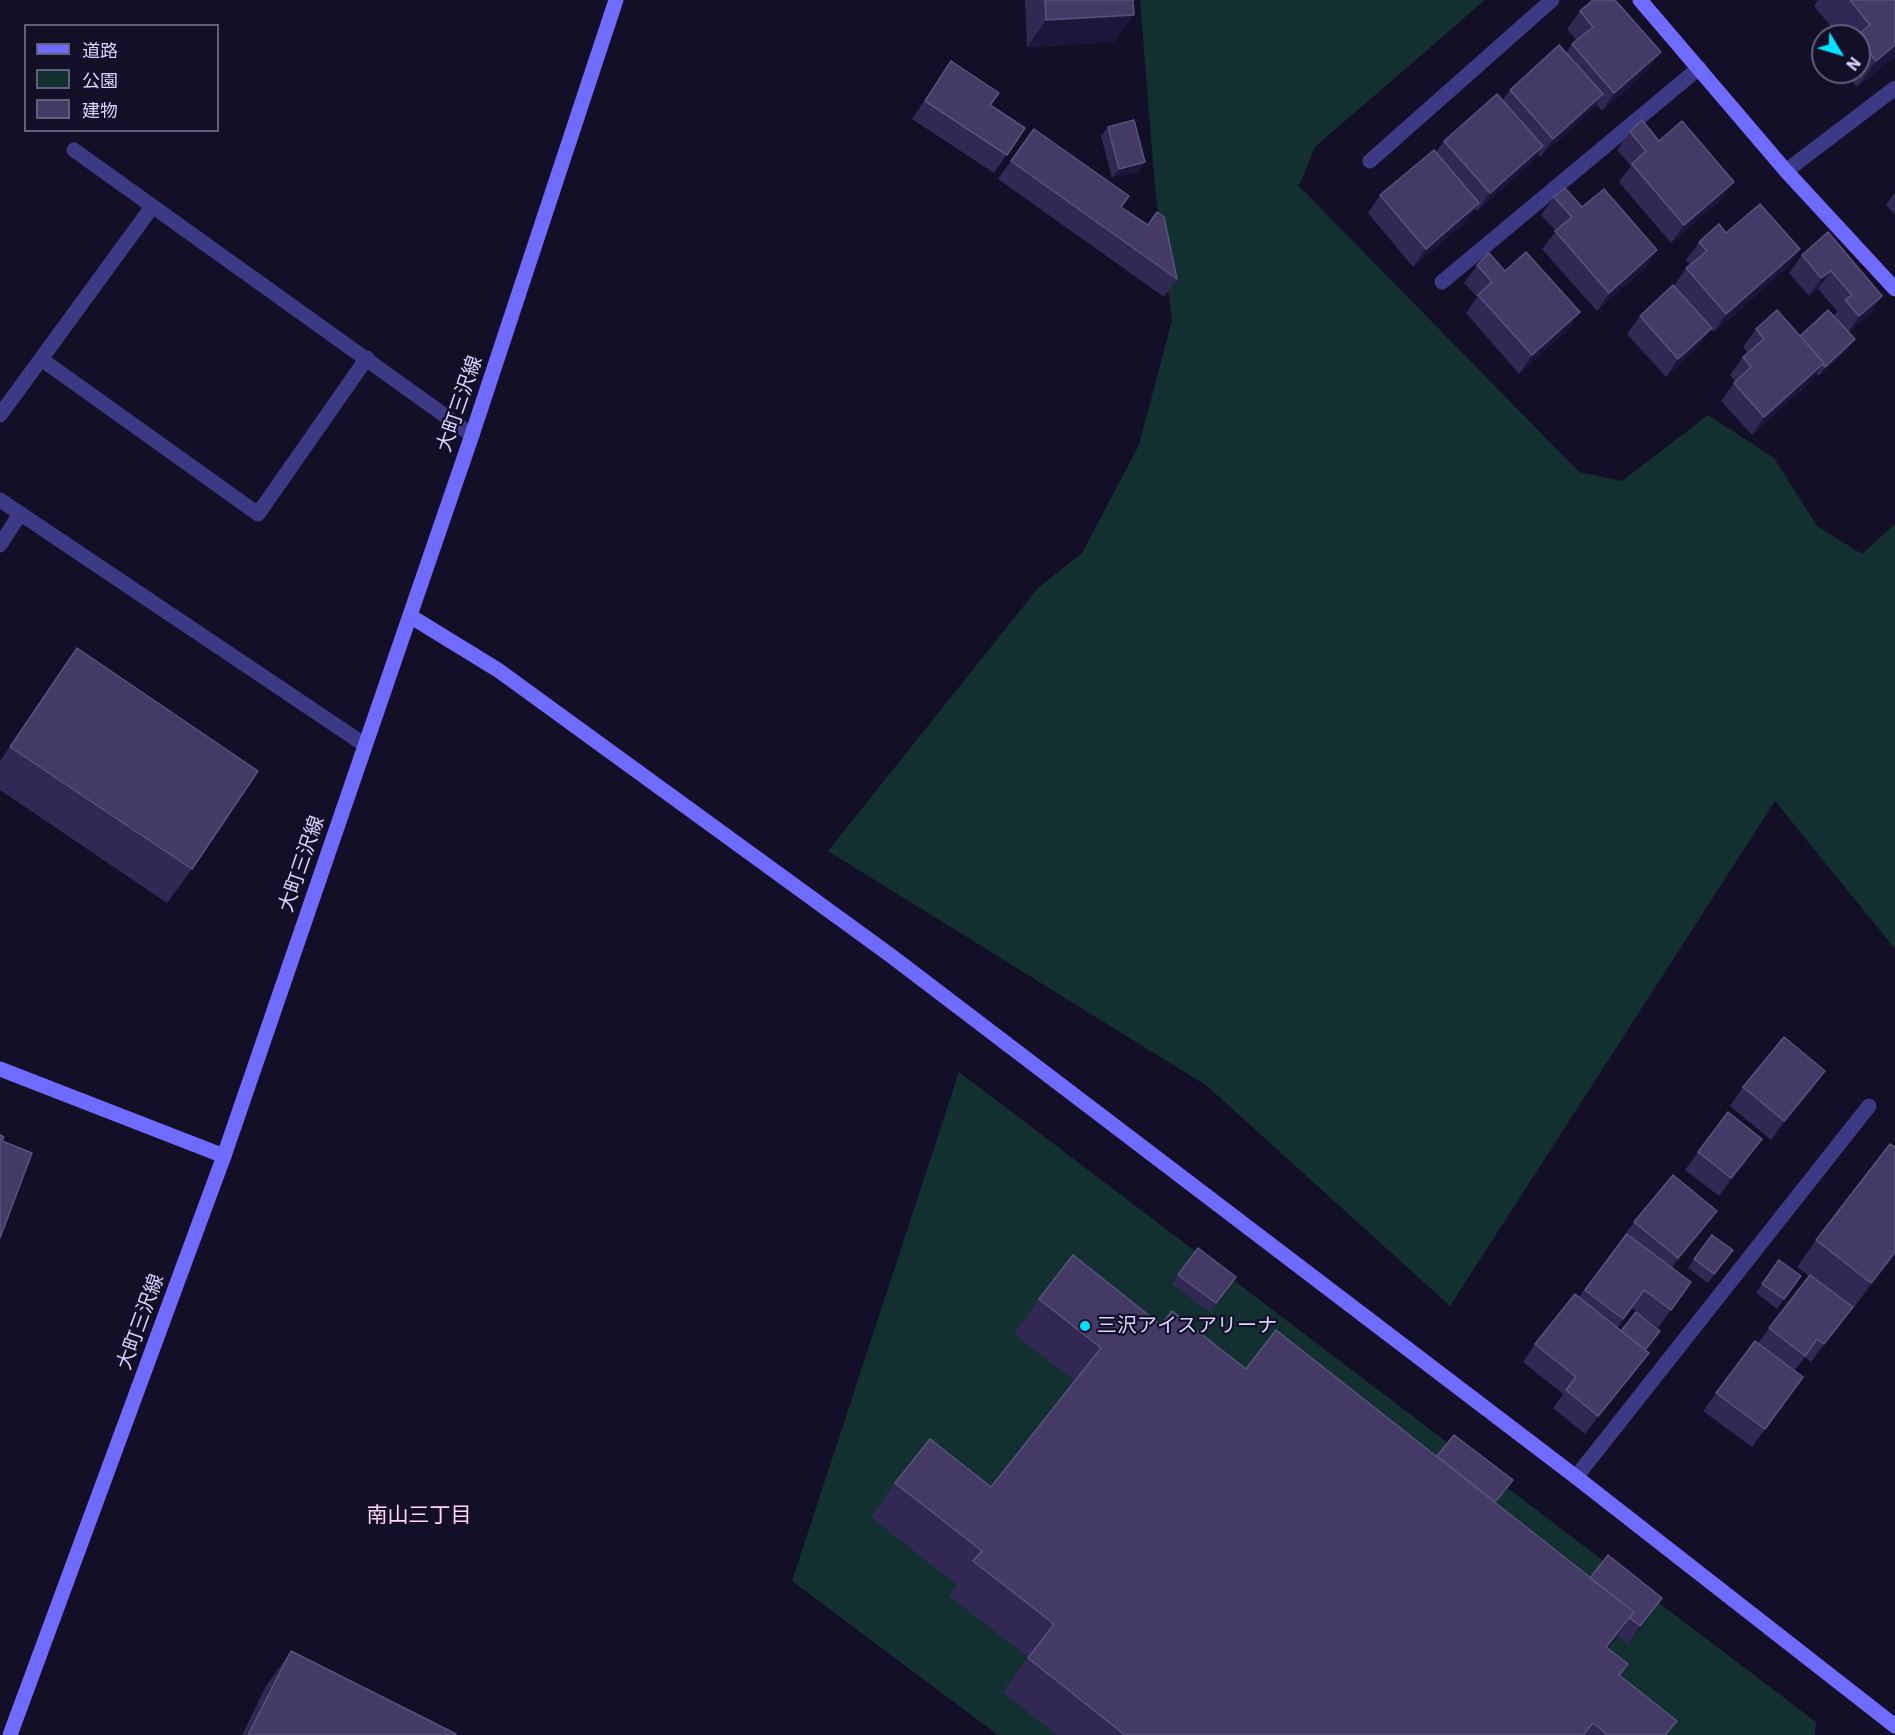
<!DOCTYPE html>
<meta charset="utf-8">
<style>
body{margin:0}
#map{position:relative;width:1895px;height:1735px;overflow:hidden;background:#130f26;font-family:"IBM Plex Sans","Noto Sans JP",sans-serif}
canvas{display:block}
.legend{position:absolute;left:24px;top:24px;width:195px;height:108px;box-sizing:border-box;background:#130f26;border:2px solid #625e7d;margin:0;padding:8px 10px;list-style:none;font-size:18px;color:#d9d4ff}
.legend li{display:flex;align-items:center;gap:12px;height:30px}
.legend b{width:30px;border:2px solid #625e7d}
.north{position:absolute;left:1811px;top:24px;width:60px;height:60px;box-sizing:border-box;background:#130f26;border:2px solid #625e7d;border-radius:50%;rotate:128deg;font-size:16px;font-weight:700;line-height:24px;text-align:center;color:#d9d4ff}
.north::after{content:'';display:block;margin:auto;width:21px;height:27px;background:#00e5ff;clip-path:polygon(50% 0,100% 100%,50% 72%,0 100%)}
</style>
<div id="map">
<canvas width="1895" height="1735"></canvas>
<ul class="legend">
<li><b style="height:8px;background:#6f6bff"></b>道路</li>
<li><b style="height:16px;background:#12302f"></b>公園</li>
<li><b style="height:16px;background:#433a66"></b>建物</li>
</ul>
<div class="north">N</div>
</div>
<script>
const g = document.querySelector('canvas').getContext('2d');
g.lineJoin = 'round';
function fillPath(path, color) { g.fillStyle = color; g.fill(path, 'evenodd'); }
const toPath = rows => new Path2D(rows.map(r => 'M' + r).join(''));
function strokePath(path, color, width, dash) { g.strokeStyle = color; g.lineWidth = width; g.lineCap = dash ? 'butt' : 'round'; g.setLineDash(dash || []); g.stroke(path); }
function write(font, color, halo, rows, align = 'center') {
  g.font = font + ' "IBM Plex Sans","Noto Sans JP",sans-serif'; g.lineWidth = 4.5; g.setLineDash([]); g.textBaseline = 'middle'; g.strokeStyle = halo; g.fillStyle = color; for (const [text, x, y, turn = 0] of rows) {
    g.save(); g.translate(x, y); g.rotate((+turn || 0) * Math.PI / 180); g.textAlign = isNaN(turn) ? turn : align; if (halo) g.strokeText(text, 0, 0); g.fillText(text, 0, 0); g.restore();
  }
}
fillPath(toPath([
 [1140,0,1485,0,1315,147,1299,186,1579,472,1622,481,1708,415,1774,458,1817,526,1862,554,1895,524,1895,949,1775,801,1450,1306,1207,1086,828,851,1038,588,1082,553,1139,445,1172,320,1155,188],
 [959,1072,1816,1722,1815,1735,998,1735,792,1581]
]), '#12302f');
strokePath(toPath([
 [74,150,472,435],
 [1370,161,1552,0],
 [1786,171,1895,88],
 [1442,282,1699,68],
 [41,359,258,514,367,358],
 [0,415,152,207],
 [0,500,365,745],
 [0,545,20,514],
 [1576,1477,1869,1106]
]), '#3d3a85', 15);
strokePath(toPath([
 [1640,0,1786,171,1895,289],
 [410,616,498,670,890,955,1576,1477,1895,1726],
 [0,1069,224,1156],
 [10,1735,224,1156,472,435,616,0]
]), '#6f6bff', 15);
fillPath(toPath([
 [1025,0,1133,0,1115,42,1027,47],
 [1818,0,1895,0,1895,57,1857,87,1845,72,1859,72,1859,36,1839,36,1814,6],
 [1580,11,1648,70,1602,111,1596,104,1590,112,1540,157,1538,154,1530,164,1477,211,1475,209,1467,221,1413,267,1368,213,1380,195,1436,152,1444,141,1502,101,1510,90,1566,53,1572,44,1577,41,1567,29],
 [951,61,990,105,1025,128,994,173,912,119],
 [1108,127,1139,172,1112,178,1101,136],
 [1034,129,1121,207,1148,225,1177,279,1164,297,998,179],
 [1630,132,1659,141,1721,200,1671,243,1619,182,1631,166,1617,150],
 [1895,192,1895,215,1886,205],
 [1554,197,1582,207,1657,250,1645,268,1597,311,1542,249,1556,231,1541,215],
 [1726,233,1800,249,1788,267,1714,332,1711,329,1699,346,1666,377,1627,334,1640,316,1674,286,1686,268,1690,265,1686,260,1699,242],
 [1802,255,1882,296,1870,314,1849,332,1855,339,1849,348,1819,376,1817,373,1811,381,1752,435,1721,401,1735,381,1730,375,1743,357,1748,353,1743,347,1756,329,1800,336,1834,316,1837,311,1818,289,1809,296,1789,273],
 [1477,265,1580,312,1567,330,1519,374,1466,313,1477,297,1464,283],
 [77,648,192,869,167,903,0,790,0,761],
 [1825,1071,1812,1090,1771,1140,1730,1106,1743,1087],
 [1698,1152,1749,1157,1719,1196,1685,1170],
 [1634,1222,1704,1229,1672,1268,1691,1282,1658,1328,1632,1308,1617,1328,1621,1331,1660,1331,1646,1350,1636,1371,1585,1434,1553,1408,1563,1394,1523,1362,1535,1344,1579,1297],
 [1712,1235,1733,1250,1708,1283,1688,1268],
 [1816,1240,1895,1255,1853,1309,1851,1308,1811,1362,1805,1357,1795,1370,1791,1395,1752,1447,1703,1411,1716,1393,1758,1343,1809,1276,1797,1267],
 [1198,1248,1236,1277,1210,1312,1172,1284],
 [1779,1260,1801,1276,1777,1309,1756,1293],
 [1039,1299,1161,1325,1246,1369,1496,1503,1590,1578,1662,1598,1628,1644,1617,1636,1608,1648,1628,1664,1620,1676,1677,1721,1667,1735,1057,1735,1003,1692,1028,1657,949,1596,957,1585,871,1517,895,1483,991,1487,1075,1381,1014,1334],
 [291,1651,455,1735,242,1735,266,1686]
]), '#312854');
fillPath(toPath([
 [1134,15,1115,42,1027,47,1046,20],
 [1895,45,1895,57,1857,87,1876,61],
 [1661,52,1648,70,1602,111,1614,93],
 [1603,94,1590,112,1540,157,1553,139],
 [1543,146,1530,164,1477,211,1490,193],
 [1145,162,1139,172,1112,178,1119,169],
 [1734,182,1721,200,1671,243,1684,225],
 [1479,203,1467,221,1413,267,1426,249],
 [1800,249,1788,267,1714,332,1726,314],
 [1657,250,1645,268,1597,311,1609,293],
 [1831,271,1818,289,1809,296,1821,278],
 [1882,296,1870,314,1847,334,1859,316],
 [1580,312,1567,330,1519,374,1532,355],
 [1712,328,1699,346,1666,377,1678,359],
 [1855,339,1849,348,1819,376,1825,367],
 [1824,363,1811,381,1752,435,1764,417],
 [1825,1071,1812,1090,1771,1140,1784,1121],
 [1762,1139,1749,1157,1719,1196,1731,1178],
 [1717,1211,1704,1229,1666,1276,1678,1258],
 [1895,1252,1895,1255,1853,1309,1871,1283],
 [1691,1282,1679,1300,1658,1328,1671,1310],
 [1853,1307,1840,1325,1811,1362,1824,1344],
 [1649,1353,1636,1371,1585,1434,1598,1416],
 [1803,1377,1791,1395,1752,1447,1765,1429],
 [1662,1598,1649,1616,1628,1644,1640,1626],
 [1634,1612,1610,1647,1582,1681,1606,1647]
]), '#1d163a');
const building = toPath([
 [1045,0,1133,0,1134,15,1046,20,1045,0],
 [1593,0,1615,0,1661,52,1614,93,1572,44,1593,27,1580,11,1593,0],
 [1850,0,1895,0,1895,45,1876,61,1859,40,1859,36,1856,36,1870,25,1850,0],
 [1559,45,1603,94,1553,139,1510,90,1559,45],
 [951,61,999,93,990,105,1025,128,1007,155,925,101,951,61],
 [1497,94,1543,146,1490,193,1444,141,1497,94],
 [1134,120,1145,162,1119,169,1108,127,1134,120],
 [1642,120,1659,141,1682,121,1734,182,1684,225,1632,164,1646,151,1630,132,1642,120],
 [1034,129,1129,196,1121,207,1148,225,1157,212,1164,217,1177,279,1011,161,1034,129],
 [1434,150,1479,203,1426,249,1380,195,1434,150],
 [1565,188,1582,207,1604,189,1657,250,1609,293,1555,231,1572,217,1554,197,1565,188],
 [1760,204,1800,249,1726,314,1686,268,1707,251,1699,242,1719,224,1726,233,1760,204],
 [1828,232,1882,296,1859,316,1845,300,1852,295,1831,271,1821,278,1802,255,1828,232],
 [1526,252,1580,312,1532,355,1478,295,1492,282,1477,265,1489,253,1505,271,1526,252],
 [1673,285,1712,328,1678,359,1640,316,1673,285],
 [1777,310,1824,363,1764,417,1734,383,1751,367,1743,357,1764,339,1756,329,1777,310],
 [1828,310,1855,339,1825,367,1823,364,1824,363,1800,336,1828,310],
 [77,648,258,771,192,869,10,747,77,648],
 [1784,1037,1825,1071,1784,1121,1743,1087,1784,1037],
 [1728,1112,1762,1139,1731,1178,1698,1152,1728,1112],
 [0,1135,4,1137,2,1141,32,1153,0,1238,0,1135],
 [1890,1144,1895,1147,1895,1252,1871,1283,1816,1240,1890,1144],
 [1673,1175,1717,1211,1678,1258,1634,1222,1673,1175],
 [1627,1234,1691,1282,1671,1310,1644,1290,1623,1319,1585,1290,1627,1234],
 [1712,1235,1733,1250,1714,1274,1694,1259,1712,1235],
 [1198,1248,1236,1277,1216,1303,1178,1275,1198,1248],
 [1073,1255,1161,1325,1172,1311,1246,1369,1276,1330,1634,1612,1606,1647,1628,1664,1619,1675,1677,1721,1665,1735,1608,1735,1593,1723,1583,1735,1125,1735,1028,1658,1054,1624,973,1561,982,1551,895,1483,930,1439,991,1487,1101,1348,1039,1299,1073,1255],
 [1779,1260,1801,1276,1784,1299,1762,1284,1779,1260],
 [1810,1275,1853,1307,1824,1344,1817,1339,1805,1356,1769,1328,1810,1275],
 [1575,1294,1649,1353,1598,1416,1566,1390,1576,1377,1535,1344,1575,1294],
 [1636,1312,1660,1331,1645,1350,1621,1331,1636,1312],
 [1755,1341,1803,1377,1765,1429,1716,1393,1755,1341],
 [1454,1435,1513,1480,1495,1502,1437,1456,1454,1435],
 [1608,1555,1662,1598,1640,1626,1630,1618,1634,1612,1590,1578,1608,1555],
 [291,1651,456,1734,455,1735,248,1735,291,1651]
]);
fillPath(building, '#433a66');
strokePath(building, '#5a527e', 1.5);
for (const [x, y, r, color] of [
 [1085,1326,6,"#00e5ff"]
]) { const dot = new Path2D(); dot.arc(x, y, r, 0, 2 * Math.PI); g.fillStyle = color; g.fill(dot); strokePath(dot, '#130f26', 2); }
write('20px', '#d9d4ff', '#130f26', [
 ["大町三沢線",460,404,-71],
 ["大町三沢線",302,864,-71],
 ["大町三沢線",141,1322,-70]
]);
write('20px', '#d9d4ff', '#130f26', [
 ["三沢アイスアリーナ",1097,1326]
], 'left');
write('21px', '#ffd6f0', '#130f26', [
 ["南山三丁目",419,1516]
]);
</script>
